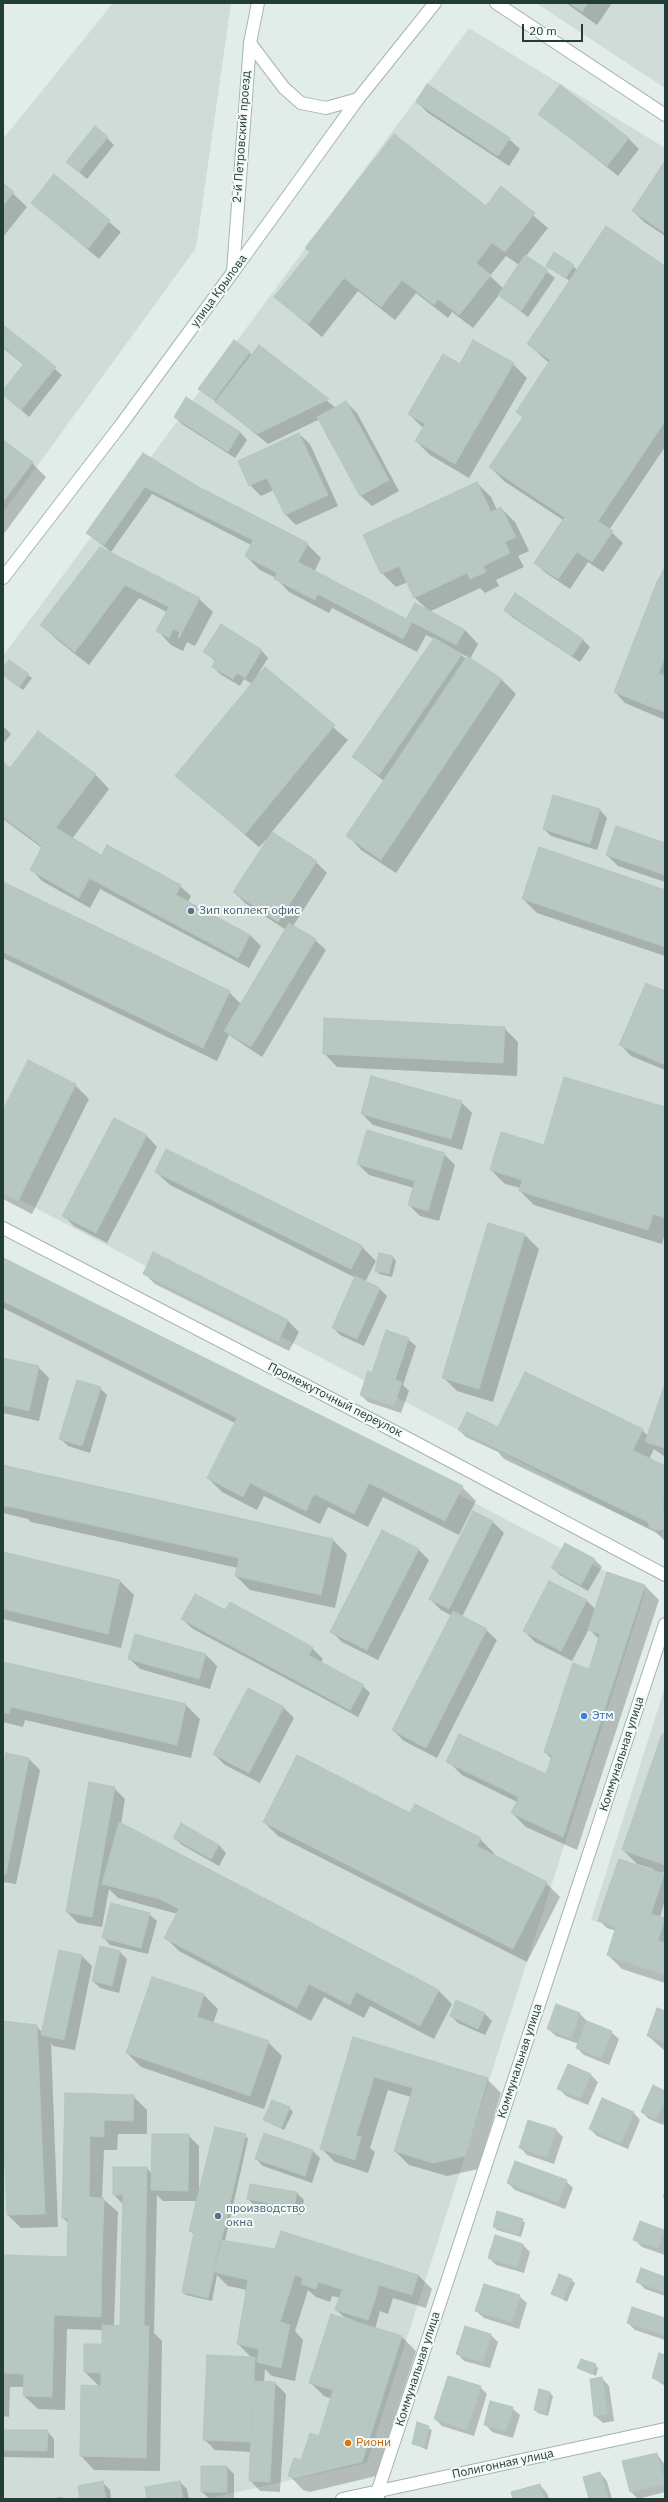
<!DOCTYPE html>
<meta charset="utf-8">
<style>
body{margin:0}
#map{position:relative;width:668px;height:2502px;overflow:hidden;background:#e2ece8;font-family:"IBM Plex Sans",sans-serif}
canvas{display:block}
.frame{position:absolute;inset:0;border:4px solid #223d37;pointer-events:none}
.scale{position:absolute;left:522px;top:24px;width:61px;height:18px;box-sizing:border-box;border:2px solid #223d37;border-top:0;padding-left:5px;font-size:12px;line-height:14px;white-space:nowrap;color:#223d37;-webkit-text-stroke:3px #f3f9f6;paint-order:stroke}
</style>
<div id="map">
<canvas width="668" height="2502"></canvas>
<div class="frame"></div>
<div class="scale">20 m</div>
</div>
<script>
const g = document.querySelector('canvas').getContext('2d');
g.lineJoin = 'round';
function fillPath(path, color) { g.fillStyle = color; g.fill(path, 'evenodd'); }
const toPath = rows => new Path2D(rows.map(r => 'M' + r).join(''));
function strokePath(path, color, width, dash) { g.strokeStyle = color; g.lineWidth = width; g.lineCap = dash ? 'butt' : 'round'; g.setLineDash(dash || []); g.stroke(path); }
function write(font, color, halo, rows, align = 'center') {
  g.font = font + ' "IBM Plex Sans",sans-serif'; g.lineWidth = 4; g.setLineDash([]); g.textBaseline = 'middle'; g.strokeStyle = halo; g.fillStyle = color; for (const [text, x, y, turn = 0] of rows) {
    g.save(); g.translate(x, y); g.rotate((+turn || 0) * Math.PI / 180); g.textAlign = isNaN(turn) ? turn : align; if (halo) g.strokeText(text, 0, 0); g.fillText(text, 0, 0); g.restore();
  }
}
fillPath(toPath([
 [113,3,231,3,196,248,3,513,3,139],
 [536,3,665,3,665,88],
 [469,28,665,148,665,1524,661,1536,3,1191,3,656],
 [3,1257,645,1592,367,2463,206,2499,3,2499],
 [665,1687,665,1942,591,1920]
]), '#d0dcd7');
fillPath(toPath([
 [566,3,612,3,597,25],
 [417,102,509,139,520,149,509,166,428,113],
 [539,113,628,138,639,149,618,176],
 [107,138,114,145,87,179,67,162],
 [665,163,665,236,644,222,633,211],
 [54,176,121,232,99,259,32,203],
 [3,184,27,207,3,237],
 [501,188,548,228,526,256,555,278,528,317,499,295,473,328,452,312,448,318,416,293,395,320,358,291,322,337,275,297,310,252,486,207],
 [506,256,519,265,504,289,490,276],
 [554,254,578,270,665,268,665,447,609,530,623,543,603,572,588,562,570,589,546,573,535,563,563,520,504,481,490,467,524,418,517,411,549,363,528,344,570,281,547,266],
 [3,326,62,375,29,417,3,394,24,365,3,348],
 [259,346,336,408,346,402,357,413,399,491,372,506,361,496,320,419,268,444,200,389,249,352,252,355],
 [513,364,527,378,469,478,430,455,416,441,423,428,409,414,460,365],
 [175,417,240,432,247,440,235,458,182,424],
 [299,434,310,444,338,506,296,525,286,515,274,490,261,496,250,485],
 [3,441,32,463,46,477,3,535],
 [143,455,196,486,307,544,321,558,314,572,407,620,429,611,415,598,408,582,396,587,382,573,477,483,491,497,497,510,501,508,515,522,529,551,518,556,524,567,496,580,499,586,485,593,480,588,429,612,465,630,478,644,470,659,502,680,516,694,396,873,361,850,348,836,384,781,353,757,434,639,426,635,417,652,332,608,329,613,289,592,276,578,260,570,246,556,251,545,152,494,111,552,87,533],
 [459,653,468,657,466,659],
 [100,548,199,599,213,612,195,646,187,642,183,651,171,645,158,631,167,612,139,598,89,665,56,639,42,625],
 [196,602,198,602,179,638,178,637],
 [665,569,665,720,625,703,615,692],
 [515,595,583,640,590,647,580,662,512,617,505,610],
 [261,650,268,658,255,679,265,669,348,740,271,833,316,862,327,873,293,926,315,940,326,950,262,1057,229,1035,217,1061,3,958,3,883,229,992,241,1004,286,930,245,903,234,892,272,834,259,847,177,776,252,684,244,679,240,686,220,674,213,667,216,662,205,652],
 [9,661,32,678,23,690,3,674,3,669],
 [3,726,11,734,3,744],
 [38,732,96,775,109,789,72,839,102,857,180,886,191,896,188,902,250,935,261,946,249,968,100,889,90,908,42,881,32,870,42,848,3,819,3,764,10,769],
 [554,796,600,810,607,818,597,850,551,836,544,829],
 [665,844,665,882,618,866,607,855],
 [665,891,665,956,537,913,523,899],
 [665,992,665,1070,631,1056,621,1045],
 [504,1028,518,1042,517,1076,337,1067,324,1053],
 [75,1085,89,1099,32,1214,3,1199,3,1113],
 [461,1102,472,1113,462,1150,373,1125,362,1114],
 [665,1108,665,1233,662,1244,534,1205,520,1191,521,1188,505,1184,491,1170,544,1146],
 [114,1119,147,1136,157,1147,107,1243,74,1226,64,1216],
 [444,1154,455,1165,439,1221,420,1216,409,1205,414,1188,369,1175,358,1164],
 [156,1172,362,1247,376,1261,365,1282,380,1289,387,1296,364,1346,340,1335,333,1327,356,1278,170,1185],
 [488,1225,525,1235,539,1249,493,1402,457,1391,443,1377],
 [154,1254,288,1321,299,1332,289,1351,155,1284,144,1273],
 [379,1254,393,1257,396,1261,392,1277,379,1274,376,1270],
 [3,1259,462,1487,476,1501,459,1535,383,1497,368,1527,328,1507,320,1524,264,1496,257,1510,222,1492,208,1478,235,1423,3,1308],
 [408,1339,416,1346,403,1385,409,1391,401,1413,368,1402,361,1395],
 [3,1359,38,1367,49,1378,39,1421,3,1413],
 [665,1387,665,1457,654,1449,649,1459,665,1467,665,1541,656,1532,504,1459,498,1452,466,1437,459,1430,642,1430,648,1436],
 [100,1388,107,1395,90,1453,68,1446,61,1439],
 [3,1466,333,1540,347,1554,335,1608,250,1590,236,1576,238,1568,31,1522,28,1519,3,1513],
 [474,1513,493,1522,504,1533,462,1617,486,1630,497,1640,437,1758,404,1741,393,1730,452,1616,441,1610,430,1599],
 [566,1544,595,1560,602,1567,588,1591,560,1575,552,1568],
 [418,1549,429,1560,378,1660,342,1642,331,1631],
 [3,1553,120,1581,134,1595,121,1648,3,1619],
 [608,1573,645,1586,659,1600,577,1850,526,1827,512,1813,517,1802,462,1775,448,1761,547,1775,552,1759,545,1752,589,1670,599,1639,589,1629,572,1661,535,1642,524,1631,550,1582,587,1601,596,1610],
 [226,1612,312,1648,323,1659,321,1663,363,1686,370,1693,358,1717,193,1629,182,1619],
 [136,1635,206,1655,217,1666,210,1689,140,1669,129,1658],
 [3,1663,186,1705,200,1719,191,1758,25,1720,23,1727,3,1722],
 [284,1708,294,1718,260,1783,225,1765,214,1754],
 [665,1736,665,1873,661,1872,665,1876,665,1900,660,1917,665,1920,665,1983,622,1969,608,1955,616,1931,607,1928,600,1921,652,1871,653,1869,637,1864,623,1850],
 [6,1754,29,1759,40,1770,16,1884,3,1882,3,1770],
 [114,1788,125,1799,121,1824,438,1990,452,2004,434,2039,370,2006,364,2018,324,1997,311,2021,179,1951,165,1937,178,1914,118,1898,109,1889,102,1927,78,1923,67,1912],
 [411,1814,480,1839,494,1853,493,1855,546,1883,560,1897,527,1962,278,1836,264,1822],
 [174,1838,219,1845,226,1853,219,1866,182,1845],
 [149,1914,157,1921,148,1954,110,1945,103,1937],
 [120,1952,127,1959,119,1993,100,1988,93,1981],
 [81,1955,92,1966,75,2050,53,2046,51,2043,58,2227,21,2228,8,2215,3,2100,3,2022,36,2026,43,2033],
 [153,1978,204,1995,218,2009,213,2024,268,2042,282,2056,264,2109,141,2067,127,2053],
 [557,2006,580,2014,587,2021,611,2032,619,2039,609,2065,584,2055,577,2048,579,2044,556,2036,548,2029],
 [665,2012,665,2051,648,2036],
 [484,2013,492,2021,485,2035,458,2023,451,2016],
 [354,2039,487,2079,501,2093,478,2169,447,2176,409,2165,395,2151,411,2097,388,2090,370,2148,375,2152,368,2173,335,2162,321,2148],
 [591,2075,598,2082,588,2105,566,2096,558,2088],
 [665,2092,665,2121,663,2125,649,2119,642,2112],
 [66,2094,133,2096,147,2110,147,2134,118,2134,117,2150,104,2150,102,2198,118,2212,114,2326,123,2327,123,2204,114,2195,147,2168,152,2174,188,2135,199,2146,199,2193,245,2135,248,2139,225,2241,418,2275,432,2289,426,2308,393,2298,388,2314,380,2311,375,2329,402,2337,416,2351,376,2476,310,2492,303,2490,290,2476,320,2437,332,2399,324,2396,310,2382,353,2320,344,2317,336,2310,340,2298,332,2296,330,2302,316,2297,308,2290,295,2331,303,2340,295,2381,272,2376,265,2369,264,2383,275,2383,286,2394,280,2492,260,2491,250,2480,251,2452,215,2450,204,2439,252,2358,238,2344,247,2290,228,2286,217,2275,212,2301,186,2295,183,2292,194,2234,190,2231,198,2201,163,2201,157,2195,154,2333,162,2341,160,2471,94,2470,81,2456,100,2387,85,2372,103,2345,103,2330,67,2329,65,2410,38,2409,24,2396,24,2387,10,2387,9,2417,3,2416,3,2256,68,2258,69,2224,63,2218],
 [289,2108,293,2112,284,2130,264,2119],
 [633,2112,640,2120,628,2149,597,2136,590,2129],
 [556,2130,563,2137,554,2164,527,2155,520,2147],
 [264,2134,313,2151,320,2158,312,2183,263,2166,256,2159],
 [566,2181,573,2188,565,2209,515,2190,508,2183],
 [665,2190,665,2199,663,2197],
 [297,2193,304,2200,301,2215,255,2206,248,2199],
 [522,2220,525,2223,521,2237,497,2230,494,2226],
 [664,2231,665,2255,642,2247,635,2240],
 [495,2237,523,2245,530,2252,524,2273,496,2265,489,2258],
 [665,2278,665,2296,645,2289,638,2282],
 [571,2280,575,2283,567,2302,552,2293],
 [519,2296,527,2303,519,2329,484,2318,476,2311],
 [665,2319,665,2340,635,2330,628,2323],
 [491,2335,498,2342,490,2368,464,2361,457,2353],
 [665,2356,665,2386,653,2378],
 [595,2365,598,2368,596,2376,579,2368],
 [602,2378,609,2386,614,2421,603,2423,595,2416],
 [480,2387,487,2394,474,2436,442,2426,435,2419],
 [550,2393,553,2396,548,2416,538,2413,535,2410],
 [512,2408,520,2415,513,2438,492,2432,485,2424],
 [418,2424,432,2430,427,2450,413,2443],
 [3,2431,47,2431,54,2439,54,2458,3,2457],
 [657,2454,665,2465,665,2492,638,2499,631,2492,624,2462],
 [227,2467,234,2474,234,2499,210,2499,202,2492],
 [600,2473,607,2481,612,2499,590,2499,584,2478],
 [102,2482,110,2490,111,2499,81,2499],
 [180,2482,187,2489,189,2499,148,2499,146,2488],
 [540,2485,547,2493,549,2499,514,2499],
 [61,2497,64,2499,50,2499]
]), '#0003');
const building = toPath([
 [570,3,588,3,582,12,570,3],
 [427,84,510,138,498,156,416,102,427,84],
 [560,85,629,138,607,166,538,114,560,85],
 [95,126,108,137,79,172,66,162,95,126],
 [394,134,486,206,501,186,535,213,505,252,492,243,476,263,491,275,459,315,438,299,434,305,402,280,381,307,344,278,308,324,274,297,310,252,305,248,394,134],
 [665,161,665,233,632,211,665,161],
 [54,174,110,220,88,249,31,203,54,174],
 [3,183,14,192,3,206,3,183],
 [606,226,665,266,665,366,564,517,489,467,523,417,516,412,550,360,527,344,606,226],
 [554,252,574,265,566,278,546,266,554,252],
 [525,255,548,270,521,311,498,295,525,255],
 [3,325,35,350,24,364,3,346,3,325],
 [234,340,250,352,214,400,198,389,234,340],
 [473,340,514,363,455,464,415,441,425,424,408,414,443,354,460,364,473,340],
 [259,345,329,399,257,434,215,402,259,345],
 [35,350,56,367,21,410,3,395,3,390,35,350],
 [665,366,665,380,659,375,665,366],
 [659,375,665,380,665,421,625,481,600,464,659,375],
 [186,397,240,432,228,452,174,417,186,397],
 [346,401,389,480,360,496,317,417,346,401],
 [299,433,328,495,285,515,267,478,249,486,238,461,299,433],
 [3,440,33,462,3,502,3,440],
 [143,453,197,486,308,543,298,562,406,619,415,603,465,630,456,645,412,622,403,639,318,594,315,600,274,579,277,573,245,556,253,540,145,487,128,474,143,453],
 [600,464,625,481,598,521,613,531,592,562,577,552,558,579,534,563,600,464],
 [128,474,145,487,104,545,86,533,128,474],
 [477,482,491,512,501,507,516,537,505,542,510,553,483,566,486,572,470,579,467,573,414,598,399,566,381,574,363,535,477,482],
 [100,547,200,598,181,633,173,629,169,638,156,631,169,607,125,585,75,652,40,625,100,547],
 [665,567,665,585,657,582,665,567],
 [657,582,665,585,665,656,646,705,614,692,657,582],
 [515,593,583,639,572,656,504,610,515,593],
 [221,624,262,650,245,678,237,673,233,679,212,667,216,660,203,652,221,624],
 [434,638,462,654,379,775,352,757,434,638],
 [467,656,502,679,381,860,346,836,467,656],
 [9,660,29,674,19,687,3,675,3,668,9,660],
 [265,667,335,725,245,834,175,776,265,667],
 [658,673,665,676,665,712,646,705,658,673],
 [38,731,96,774,42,846,3,817,3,762,10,768,38,731],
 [553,795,600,809,590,844,543,829,553,795],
 [616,826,665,843,665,875,606,855,616,826],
 [56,828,101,855,79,898,30,870,42,846,56,828],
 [272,832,317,861,278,922,233,892,272,832],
 [107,845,181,885,163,918,89,878,107,845],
 [539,847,665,890,665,947,522,899,539,847],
 [3,882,230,991,203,1048,3,952,3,882],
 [176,895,250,935,238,958,163,918,176,895],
 [289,923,316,939,251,1047,224,1031,289,923],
 [646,983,665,991,665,1065,619,1045,646,983],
 [324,1018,505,1027,503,1063,323,1054,324,1018],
 [28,1060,76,1084,18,1201,3,1193,3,1110,28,1060],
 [371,1076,462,1101,451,1139,361,1114,371,1076],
 [564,1077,665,1107,665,1218,653,1214,648,1230,519,1191,522,1180,490,1170,501,1132,544,1145,564,1077],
 [114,1118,147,1135,96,1233,62,1216,114,1118],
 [367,1130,445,1153,428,1211,408,1205,415,1181,357,1164,367,1130],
 [166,1149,363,1246,351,1269,155,1172,166,1149],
 [488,1223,525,1234,479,1389,442,1378,488,1223],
 [153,1252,288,1320,278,1341,143,1274,153,1252],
 [379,1253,393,1256,389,1274,375,1271,379,1253],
 [3,1258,463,1486,445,1521,369,1483,354,1514,314,1494,306,1511,250,1483,243,1497,207,1478,237,1418,3,1301,3,1258],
 [355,1276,380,1288,357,1339,332,1328,355,1276],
 [386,1330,409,1338,395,1380,372,1373,386,1330],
 [3,1358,39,1366,29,1411,3,1405,3,1358],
 [368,1371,402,1382,394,1406,360,1395,368,1371],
 [525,1372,643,1429,633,1450,665,1466,663,1508,665,1527,662,1530,655,1530,649,1527,648,1522,489,1445,525,1372],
 [77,1380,101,1387,82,1446,59,1439,77,1380],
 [665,1384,665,1448,645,1442,665,1384],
 [467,1412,498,1427,489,1445,458,1430,467,1412],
 [3,1465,24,1470,16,1508,3,1506,3,1465],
 [24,1470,333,1539,321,1595,235,1576,239,1558,16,1508,24,1470],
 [473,1511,493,1521,449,1609,429,1599,473,1511],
 [382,1530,419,1549,367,1650,330,1632,382,1530],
 [565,1543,595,1559,581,1585,551,1568,565,1543],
 [3,1552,120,1580,108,1634,3,1609,3,1552],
 [607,1572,645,1585,563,1837,511,1813,519,1797,446,1762,459,1734,546,1774,552,1755,544,1752,573,1663,589,1669,600,1634,588,1630,607,1572],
 [549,1581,587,1600,561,1651,523,1631,549,1581],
 [195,1594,225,1610,230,1602,313,1647,295,1680,181,1619,195,1594],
 [453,1611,487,1629,426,1748,392,1730,453,1611],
 [135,1634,206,1654,199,1679,128,1659,135,1634],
 [308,1655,364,1685,350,1710,295,1680,308,1655],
 [3,1662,186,1704,177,1745,11,1707,9,1714,3,1712,3,1662],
 [248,1688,284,1707,249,1773,213,1754,248,1688],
 [662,1734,665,1735,665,1865,622,1850,662,1734],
 [6,1753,29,1758,6,1874,3,1874,3,1766,6,1753],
 [297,1755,410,1813,415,1804,481,1838,477,1846,547,1882,513,1949,263,1822,297,1755],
 [89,1782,115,1787,92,1917,66,1912,89,1782],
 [119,1822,439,1990,420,2026,356,1992,350,2005,309,1984,297,2008,164,1938,179,1909,160,1899,102,1884,119,1822],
 [181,1823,219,1845,211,1859,173,1838,181,1823],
 [619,1859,664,1874,653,1908,607,1893,619,1859],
 [607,1893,653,1908,651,1914,665,1918,658,1941,598,1921,607,1893],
 [111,1903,150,1913,141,1948,102,1938,111,1903],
 [616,1927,665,1943,665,1975,607,1955,616,1927],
 [100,1946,120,1951,112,1986,92,1981,100,1946],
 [59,1950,82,1955,64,2040,41,2035,59,1950],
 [152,1977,204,1994,197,2017,269,2041,250,2096,126,2053,152,1977],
 [456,2000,485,2013,478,2029,450,2016,456,2000],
 [556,2004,580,2013,571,2038,547,2029,556,2004],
 [657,2008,665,2011,665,2042,647,2036,657,2008],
 [3,2021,37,2025,45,2214,7,2215,3,2125,3,2021],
 [587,2021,612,2031,601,2058,576,2048,587,2021],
 [353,2037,488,2078,465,2156,433,2163,394,2151,413,2088,374,2077,356,2136,361,2137,355,2160,320,2149,353,2037],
 [568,2064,591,2074,581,2098,557,2089,568,2064],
 [653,2085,665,2091,665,2099,656,2119,641,2112,653,2085],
 [65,2093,134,2095,133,2121,104,2120,104,2137,90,2136,89,2197,104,2198,102,2258,67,2257,68,2218,62,2218,65,2093],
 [602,2098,634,2112,621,2143,589,2129,602,2098],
 [272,2100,290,2107,281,2128,263,2120,272,2100],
 [528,2120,556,2129,547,2157,519,2148,528,2120],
 [215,2127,246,2134,208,2298,182,2292,194,2232,189,2231,215,2127],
 [264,2133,313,2150,305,2176,255,2159,264,2133],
 [152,2134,189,2134,188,2191,151,2190,152,2134],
 [515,2161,567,2180,558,2202,507,2183,515,2161],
 [113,2167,147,2167,144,2326,120,2325,123,2195,113,2195,113,2167],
 [250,2184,297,2192,294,2208,247,2199,250,2184],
 [497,2211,523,2219,518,2234,493,2227,497,2211],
 [640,2221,664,2230,658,2248,633,2240,640,2221],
 [281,2231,418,2275,412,2295,379,2285,375,2300,318,2282,316,2289,301,2284,303,2278,295,2275,280,2322,290,2325,281,2368,257,2362,259,2349,237,2344,248,2280,213,2272,220,2240,275,2249,281,2231],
 [495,2235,523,2244,517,2267,488,2258,495,2235],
 [3,2255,102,2258,101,2317,54,2315,52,2397,23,2396,24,2374,3,2373,3,2255],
 [641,2268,665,2277,665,2292,636,2282,641,2268],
 [559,2274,572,2279,563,2299,551,2294,559,2274],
 [484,2284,520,2295,512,2322,475,2311,484,2284],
 [342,2290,375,2300,368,2320,335,2310,342,2290],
 [632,2307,665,2318,665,2335,627,2323,632,2307],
 [331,2314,402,2336,362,2462,295,2478,288,2476,294,2458,301,2460,310,2433,319,2436,333,2390,309,2383,331,2314],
 [102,2325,149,2326,146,2458,80,2456,81,2385,101,2386,101,2373,84,2372,84,2344,102,2344,102,2325],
 [465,2326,491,2334,483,2362,456,2354,465,2326],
 [659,2353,665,2355,665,2382,652,2378,659,2353],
 [207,2355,255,2357,251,2442,203,2440,207,2355],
 [581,2359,596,2364,592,2374,577,2368,581,2359],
 [448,2376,481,2386,467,2430,434,2419,448,2376],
 [602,2377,607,2414,594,2416,590,2379,602,2377],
 [254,2381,275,2382,270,2482,249,2481,254,2381],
 [539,2389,550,2392,545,2413,534,2410,539,2389],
 [490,2401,513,2407,506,2431,484,2425,490,2401],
 [417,2422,429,2426,424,2447,412,2444,417,2422],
 [3,2430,48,2430,47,2451,3,2450,3,2430],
 [657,2453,665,2484,630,2492,622,2461,657,2453],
 [201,2466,227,2466,227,2492,201,2492,201,2466],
 [600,2472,608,2498,589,2499,583,2477,600,2472],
 [103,2481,106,2499,80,2499,78,2486,103,2481],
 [180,2481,183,2498,147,2499,145,2487,180,2481],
 [540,2484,544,2499,513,2499,511,2492,540,2484]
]);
fillPath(building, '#b7c7c1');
strokePath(building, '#b5c6c0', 1);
const minor = toPath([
 [496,3,665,115],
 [250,43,284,88,301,103,326,108,358,99],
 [3,1228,407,1438,665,1575],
 [342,2499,665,2429],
 [378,2499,378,2490,665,1624]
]);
const tertiary = toPath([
 [233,272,358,99,435,3]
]);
const secondary = toPath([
 [3,578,120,426,233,272,250,43,258,3]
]);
strokePath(minor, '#a5b4af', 14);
strokePath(tertiary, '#a5b4af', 14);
strokePath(secondary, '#a0b8b1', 14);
strokePath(minor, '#fff', 12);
strokePath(tertiary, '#fff', 12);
strokePath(secondary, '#fff', 12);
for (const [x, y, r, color] of [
 [191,911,4,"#5c6f8a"],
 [584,1716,4,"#3f7fe0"],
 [218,2216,4,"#5c6f8a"],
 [348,2443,4,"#e8710a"]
]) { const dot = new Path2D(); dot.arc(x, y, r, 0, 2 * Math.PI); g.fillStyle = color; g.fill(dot); strokePath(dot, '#f3f9f6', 1.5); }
write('12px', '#223d37', '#f3f9f6', [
 ["2-й Петровский проезд",242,137,-86],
 ["улица Крылова",219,291,-54],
 ["Промежуточный переулок",335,1400,27],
 ["Коммунальная улица",622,1754,-72],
 ["Коммунальная улица",520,2061,-72],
 ["Коммунальная улица",418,2369,-72],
 ["Полигонная улица",503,2464,-12]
]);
write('12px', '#4e5e75', '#f3f9f6', [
 ["Зип коплект офис",199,911],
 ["производство",226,2209],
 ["окна",226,2223]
], 'left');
write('12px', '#366cbe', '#f3f9f6', [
 ["Этм",592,1716]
], 'left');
write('12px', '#c56008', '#f3f9f6', [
 ["Риони",356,2443]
], 'left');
</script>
